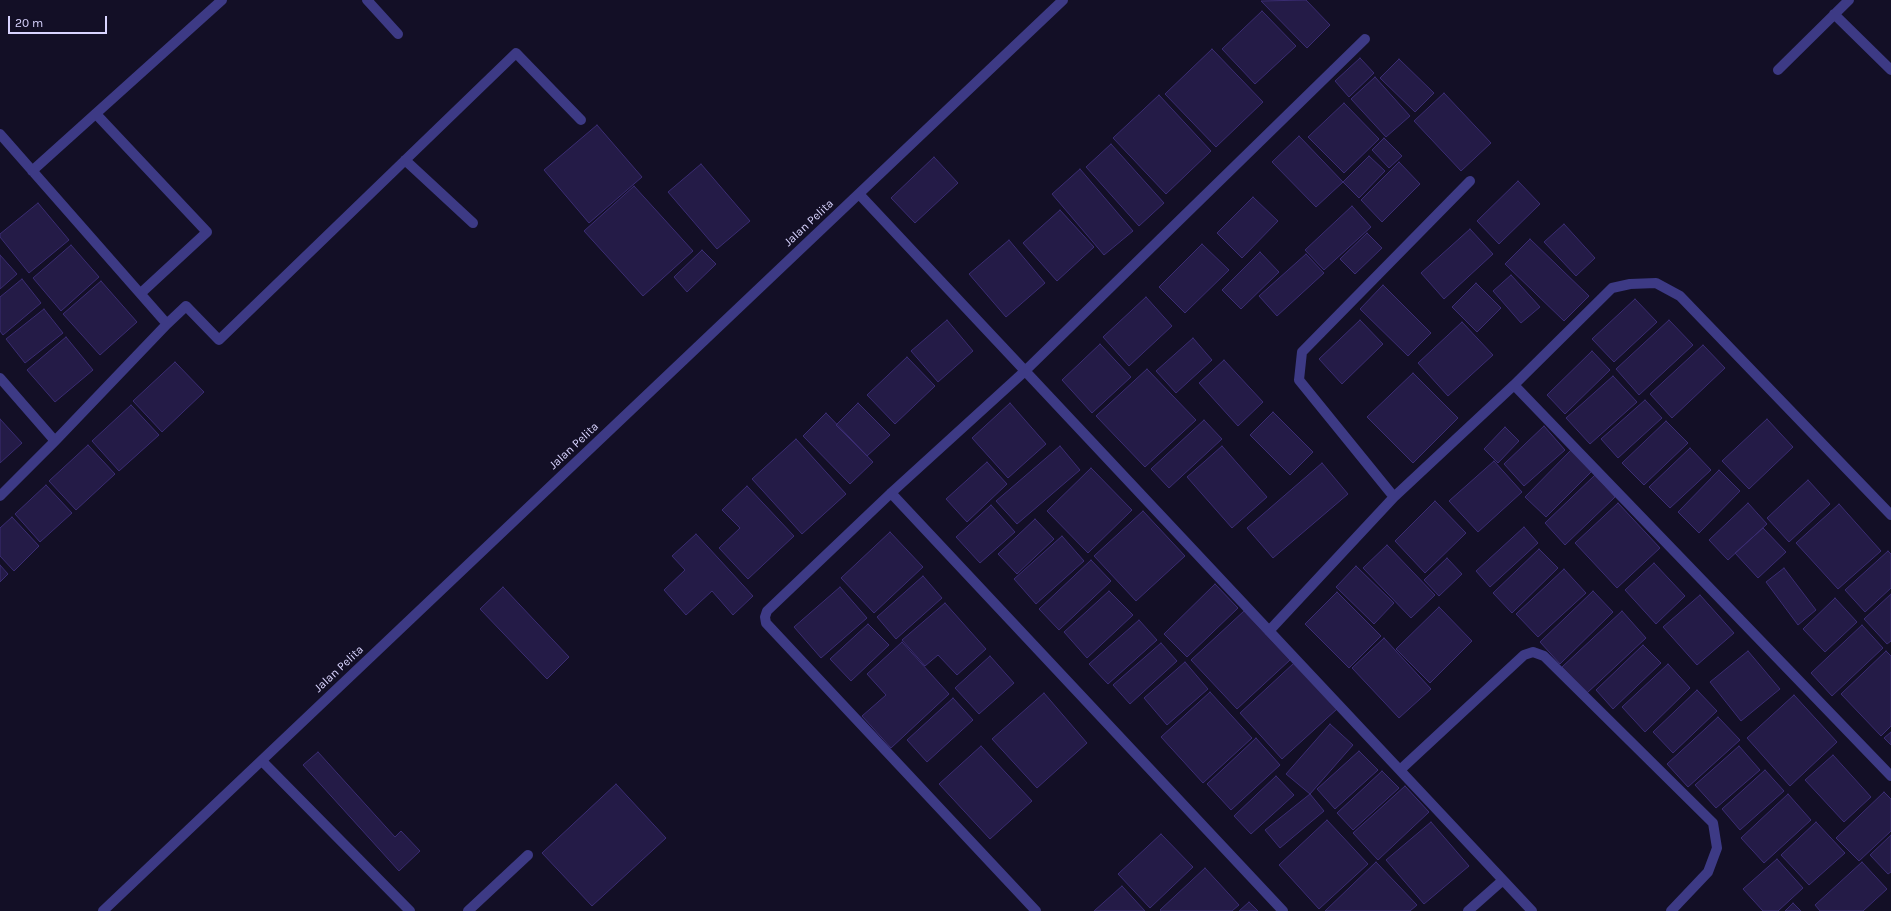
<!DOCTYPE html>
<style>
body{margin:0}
#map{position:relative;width:1891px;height:911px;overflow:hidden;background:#130f26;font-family:Karla,sans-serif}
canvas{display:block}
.scale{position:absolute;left:8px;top:16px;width:99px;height:18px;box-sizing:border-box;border:2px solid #d9d4ff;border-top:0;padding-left:5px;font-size:12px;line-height:14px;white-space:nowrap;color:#d9d4ff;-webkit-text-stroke:3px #130f26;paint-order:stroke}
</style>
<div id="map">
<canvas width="1891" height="911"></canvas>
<div class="scale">20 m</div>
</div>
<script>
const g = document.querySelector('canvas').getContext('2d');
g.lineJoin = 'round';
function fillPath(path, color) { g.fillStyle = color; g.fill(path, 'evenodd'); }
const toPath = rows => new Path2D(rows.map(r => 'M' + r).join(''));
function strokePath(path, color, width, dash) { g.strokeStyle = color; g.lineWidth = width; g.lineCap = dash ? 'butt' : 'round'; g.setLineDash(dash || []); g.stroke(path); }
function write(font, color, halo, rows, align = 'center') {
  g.font = font + ' Karla,sans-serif'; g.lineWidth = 3; g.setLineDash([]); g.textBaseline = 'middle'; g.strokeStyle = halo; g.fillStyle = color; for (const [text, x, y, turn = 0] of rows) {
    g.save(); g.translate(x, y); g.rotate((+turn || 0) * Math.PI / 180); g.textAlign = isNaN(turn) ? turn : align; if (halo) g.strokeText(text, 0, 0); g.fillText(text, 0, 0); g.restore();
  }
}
const building = toPath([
 [1306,0,1330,25,1307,48,1261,1,1306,0],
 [1262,11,1296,46,1255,84,1222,49,1262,11],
 [1212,49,1263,102,1216,147,1165,94,1212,49],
 [1360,58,1374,73,1349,97,1335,81,1360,58],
 [1399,59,1434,93,1415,112,1380,78,1399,59],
 [1375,77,1410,116,1386,137,1351,99,1375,77],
 [1444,93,1491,143,1461,171,1414,121,1444,93],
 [1159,95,1211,151,1166,194,1113,138,1159,95],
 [1344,103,1379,139,1344,173,1308,137,1344,103],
 [597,125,642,177,589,223,544,170,597,125],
 [1299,136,1343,182,1316,207,1272,162,1299,136],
 [1384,138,1402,156,1389,168,1372,150,1384,138],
 [1111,144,1164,203,1139,226,1086,167,1111,144],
 [1369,156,1385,171,1359,198,1343,182,1369,156],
 [934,157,958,183,915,223,891,198,934,157],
 [1399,162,1420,184,1382,222,1361,200,1399,162],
 [701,164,750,221,717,249,668,192,701,164],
 [1080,169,1133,231,1104,255,1052,194,1080,169],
 [1518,181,1540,204,1499,244,1477,221,1518,181],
 [634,186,693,251,643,296,584,231,634,186],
 [1253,197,1278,221,1242,258,1217,233,1253,197],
 [38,203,69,240,29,273,0,237,0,234,38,203],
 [1352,206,1371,227,1324,270,1305,250,1352,206],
 [1060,210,1094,247,1057,281,1023,243,1060,210],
 [1564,224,1595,258,1576,276,1544,242,1564,224],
 [1470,229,1493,254,1444,299,1421,273,1470,229],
 [1367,233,1382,248,1355,274,1340,259,1367,233],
 [1530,239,1589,296,1564,321,1505,264,1530,239],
 [1009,240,1045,283,1006,317,969,274,1009,240],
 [1202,244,1229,270,1185,313,1159,287,1202,244],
 [71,245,99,277,61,311,33,278,71,245],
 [702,250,716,264,687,292,674,277,702,250],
 [1260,252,1279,272,1241,309,1222,290,1260,252],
 [1306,254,1324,273,1277,316,1259,296,1306,254],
 [0,255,17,274,0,289,0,255],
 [1511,275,1540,307,1521,323,1493,291,1511,275],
 [22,279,41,303,3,335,0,331,0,297,22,279],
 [101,281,137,322,100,355,63,314,101,281],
 [1476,283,1501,308,1477,332,1452,307,1476,283],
 [1383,285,1431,333,1408,356,1360,309,1383,285],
 [1146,297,1172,326,1129,366,1103,337,1146,297],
 [1635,299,1657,322,1614,362,1592,339,1635,299],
 [44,309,63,333,25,363,6,339,44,309],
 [947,320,973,351,938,382,911,351,947,320],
 [1360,320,1383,344,1342,384,1319,359,1360,320],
 [1669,320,1693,345,1639,395,1616,369,1669,320],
 [1462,322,1493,355,1448,396,1418,363,1462,322],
 [66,337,93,370,55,402,27,370,66,337],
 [1193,338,1212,360,1176,393,1156,371,1193,338],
 [1100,344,1131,377,1092,413,1062,380,1100,344],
 [1703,345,1725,368,1672,418,1650,394,1703,345],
 [1592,351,1610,370,1565,414,1547,395,1592,351],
 [907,357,935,386,895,424,867,395,907,357],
 [1224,360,1263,402,1238,426,1199,383,1224,360],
 [175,362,204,392,162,432,133,401,175,362],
 [1147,369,1196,420,1145,467,1096,416,1147,369],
 [1413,373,1458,418,1413,463,1367,417,1413,373],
 [1613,376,1637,402,1590,444,1566,418,1613,376],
 [1645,400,1662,418,1618,458,1601,439,1645,400],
 [858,403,890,435,867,456,836,425,858,403],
 [1010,403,1046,444,1008,478,972,438,1010,403],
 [131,405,159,435,119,471,92,441,131,405],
 [1273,412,1313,452,1290,475,1250,435,1273,412],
 [826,413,873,462,850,484,803,436,826,413],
 [0,419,22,443,0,463,0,419],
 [1767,419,1793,447,1749,489,1722,461,1767,419],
 [1204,420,1222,439,1169,488,1151,469,1204,420],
 [1666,421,1688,443,1644,485,1622,463,1666,421],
 [1544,426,1565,450,1524,486,1504,464,1544,426],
 [1505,427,1519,441,1498,463,1484,449,1505,427],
 [796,439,846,494,802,534,752,479,796,439],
 [88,445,115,474,76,510,49,481,88,445],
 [1060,446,1080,470,1017,524,996,501,1060,446],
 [1222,446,1267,497,1232,528,1187,477,1222,446],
 [1690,448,1711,470,1670,508,1649,487,1690,448],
 [1571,450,1592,471,1546,517,1525,497,1571,450],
 [1494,461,1522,492,1478,532,1449,501,1494,461],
 [987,462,1007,484,967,522,946,499,987,462],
 [1322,463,1348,494,1273,558,1247,528,1322,463],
 [1091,468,1132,510,1088,553,1047,511,1091,468],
 [1719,470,1740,491,1699,533,1678,512,1719,470],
 [1595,475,1615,497,1565,545,1545,523,1595,475],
 [1808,480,1830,504,1789,542,1767,518,1808,480],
 [46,485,72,513,40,542,15,514,46,485],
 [747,486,794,536,748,579,719,548,740,528,722,510,747,486],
 [1435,501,1466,533,1425,573,1395,541,1435,501],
 [1618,503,1660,548,1617,588,1575,543,1618,503],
 [1748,503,1767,524,1728,560,1709,540,1748,503],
 [1839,504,1881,551,1838,589,1796,543,1839,504],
 [991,505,1015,532,980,563,956,537,991,505],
 [1143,511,1185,556,1136,601,1094,556,1143,511],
 [12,517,39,546,14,571,0,556,0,528,12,517],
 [1035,519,1054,539,1017,574,998,554,1035,519],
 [1524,527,1538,543,1490,587,1476,571,1524,527],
 [1763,528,1786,552,1758,578,1735,553,1763,528],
 [890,532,923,567,874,613,841,578,890,532],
 [696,534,753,596,733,615,712,591,686,615,664,590,685,570,672,556,696,534],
 [1062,536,1084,561,1036,604,1014,579,1062,536],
 [1387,545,1435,595,1411,618,1363,568,1387,545],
 [1539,549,1558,568,1512,613,1493,593,1539,549],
 [1888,551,1891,554,1891,588,1865,612,1845,590,1888,551],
 [1447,558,1462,574,1439,596,1424,580,1447,558],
 [1091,560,1111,581,1059,630,1039,609,1091,560],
 [1654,563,1685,596,1656,624,1625,590,1654,563],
 [0,565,8,574,0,582,0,565],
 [1356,566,1394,603,1374,624,1336,587,1356,566],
 [1784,568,1816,610,1798,625,1766,582,1784,568],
 [1564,569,1586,593,1538,637,1516,614,1564,569],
 [923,576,942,598,896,639,877,617,923,576],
 [1215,584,1238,608,1187,657,1164,634,1215,584],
 [503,587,569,657,547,679,480,609,503,587],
 [840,587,867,618,821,658,794,627,840,587],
 [1109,591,1133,615,1087,658,1064,632,1109,591],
 [1593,591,1613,612,1560,664,1540,642,1593,591],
 [1337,592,1381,636,1349,668,1305,624,1337,592],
 [1891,594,1891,641,1887,644,1864,619,1891,594],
 [1700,595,1734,633,1697,665,1663,627,1700,595],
 [1835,598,1857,622,1825,652,1803,629,1835,598],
 [945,603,986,649,957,675,938,655,925,666,902,640,945,603],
 [1439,607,1472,641,1430,683,1396,649,1439,607],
 [1244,611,1290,660,1237,709,1191,660,1244,611],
 [1622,611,1646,638,1587,693,1562,667,1622,611],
 [1139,620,1157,640,1108,684,1089,664,1139,620],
 [868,624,889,645,851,681,830,659,868,624],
 [1862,625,1883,648,1832,696,1811,673,1862,625],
 [1384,638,1431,689,1399,718,1352,668,1384,638],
 [902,642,949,694,891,748,862,716,886,695,867,674,902,642],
 [1161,643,1177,661,1130,704,1113,685,1161,643],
 [1643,645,1661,663,1613,709,1596,690,1643,645],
 [1748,651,1780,689,1741,721,1710,682,1748,651],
 [1886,651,1891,656,1891,726,1881,736,1841,694,1886,651],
 [990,656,1014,683,979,714,955,688,990,656],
 [1185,662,1208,689,1167,725,1144,698,1185,662],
 [1294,663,1337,709,1282,759,1240,713,1294,663],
 [1668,664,1690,688,1645,732,1622,707,1668,664],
 [1697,690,1717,711,1673,753,1653,732,1697,690],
 [1210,692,1252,738,1203,783,1161,737,1210,692],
 [1044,693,1087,743,1037,788,992,739,1044,693],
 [1794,695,1837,742,1790,786,1747,738,1794,695],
 [953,698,973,720,927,762,907,740,953,698],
 [1718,717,1740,740,1688,787,1667,764,1718,717],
 [1330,724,1353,745,1310,794,1286,774,1330,724],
 [1891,732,1891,745,1884,738,1891,732],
 [1256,738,1280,765,1231,810,1207,784,1256,738],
 [981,746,1032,801,990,839,939,784,981,746],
 [1739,746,1760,770,1716,808,1695,785,1739,746],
 [1359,751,1378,770,1335,809,1317,789,1359,751],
 [318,752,395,837,401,831,420,851,399,871,303,765,318,752],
 [1833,755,1871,797,1844,822,1805,780,1833,755],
 [1765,770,1784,791,1740,830,1722,809,1765,770],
 [1382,771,1399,788,1353,830,1337,813,1382,771],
 [1276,776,1294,795,1251,834,1234,816,1276,776],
 [616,784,666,838,592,906,542,853,616,784],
 [1405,786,1429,812,1378,860,1353,833,1405,786],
 [1884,792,1891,799,1891,831,1859,861,1836,838,1884,792],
 [1310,794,1324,811,1280,848,1265,830,1310,794],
 [1788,794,1811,820,1764,863,1741,838,1788,794],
 [1327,820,1368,864,1319,909,1279,865,1327,820],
 [1431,822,1469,866,1424,904,1386,860,1431,822],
 [1816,822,1845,853,1809,885,1781,855,1816,822],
 [1161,834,1193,867,1150,908,1118,874,1161,834],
 [1891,835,1891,872,1888,874,1870,855,1891,835],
 [1777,859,1803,888,1778,911,1763,911,1743,889,1777,859],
 [1376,862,1417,905,1410,911,1325,911,1376,862],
 [1862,862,1887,889,1863,911,1820,911,1815,905,1862,862],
 [1205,868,1239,905,1232,911,1161,911,1160,910,1205,868],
 [1122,886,1145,911,1094,911,1122,886],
 [1249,902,1258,911,1239,911,1249,902],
 [1793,903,1801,911,1785,911,1793,903]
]);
fillPath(building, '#241b47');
strokePath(building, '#3b2d73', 1);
strokePath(toPath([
 [367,0,398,34],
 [1834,14,1891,70],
 [1778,70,1849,0],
 [96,114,207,232,141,293],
 [0,134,167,324,55,441,0,496],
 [405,160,473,223],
 [32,171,222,0],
 [859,194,1532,911],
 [167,324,186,306,219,340,516,53,581,120],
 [0,378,55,441],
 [1514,385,1891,776],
 [891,493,1283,911],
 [1394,497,1299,380,1302,352,1470,181],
 [1269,631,1394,497,1514,385,1612,288,1630,284,1656,283,1680,296,1891,515],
 [262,761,410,911],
 [1400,770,1524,655,1533,652,1544,656,1713,823,1717,848,1708,872,1671,911],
 [103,911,1063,0],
 [468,911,528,855],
 [1036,911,766,623,765,617,767,611,891,493,1025,371,1365,39],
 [1468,911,1503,880]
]), '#3d3a85', 10);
write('12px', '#d9d4ff', '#130f26', [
 ["Jalan Pelita",809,223,-43],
 ["Jalan Pelita",574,446,-43],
 ["Jalan Pelita",339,669,-43]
]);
</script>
